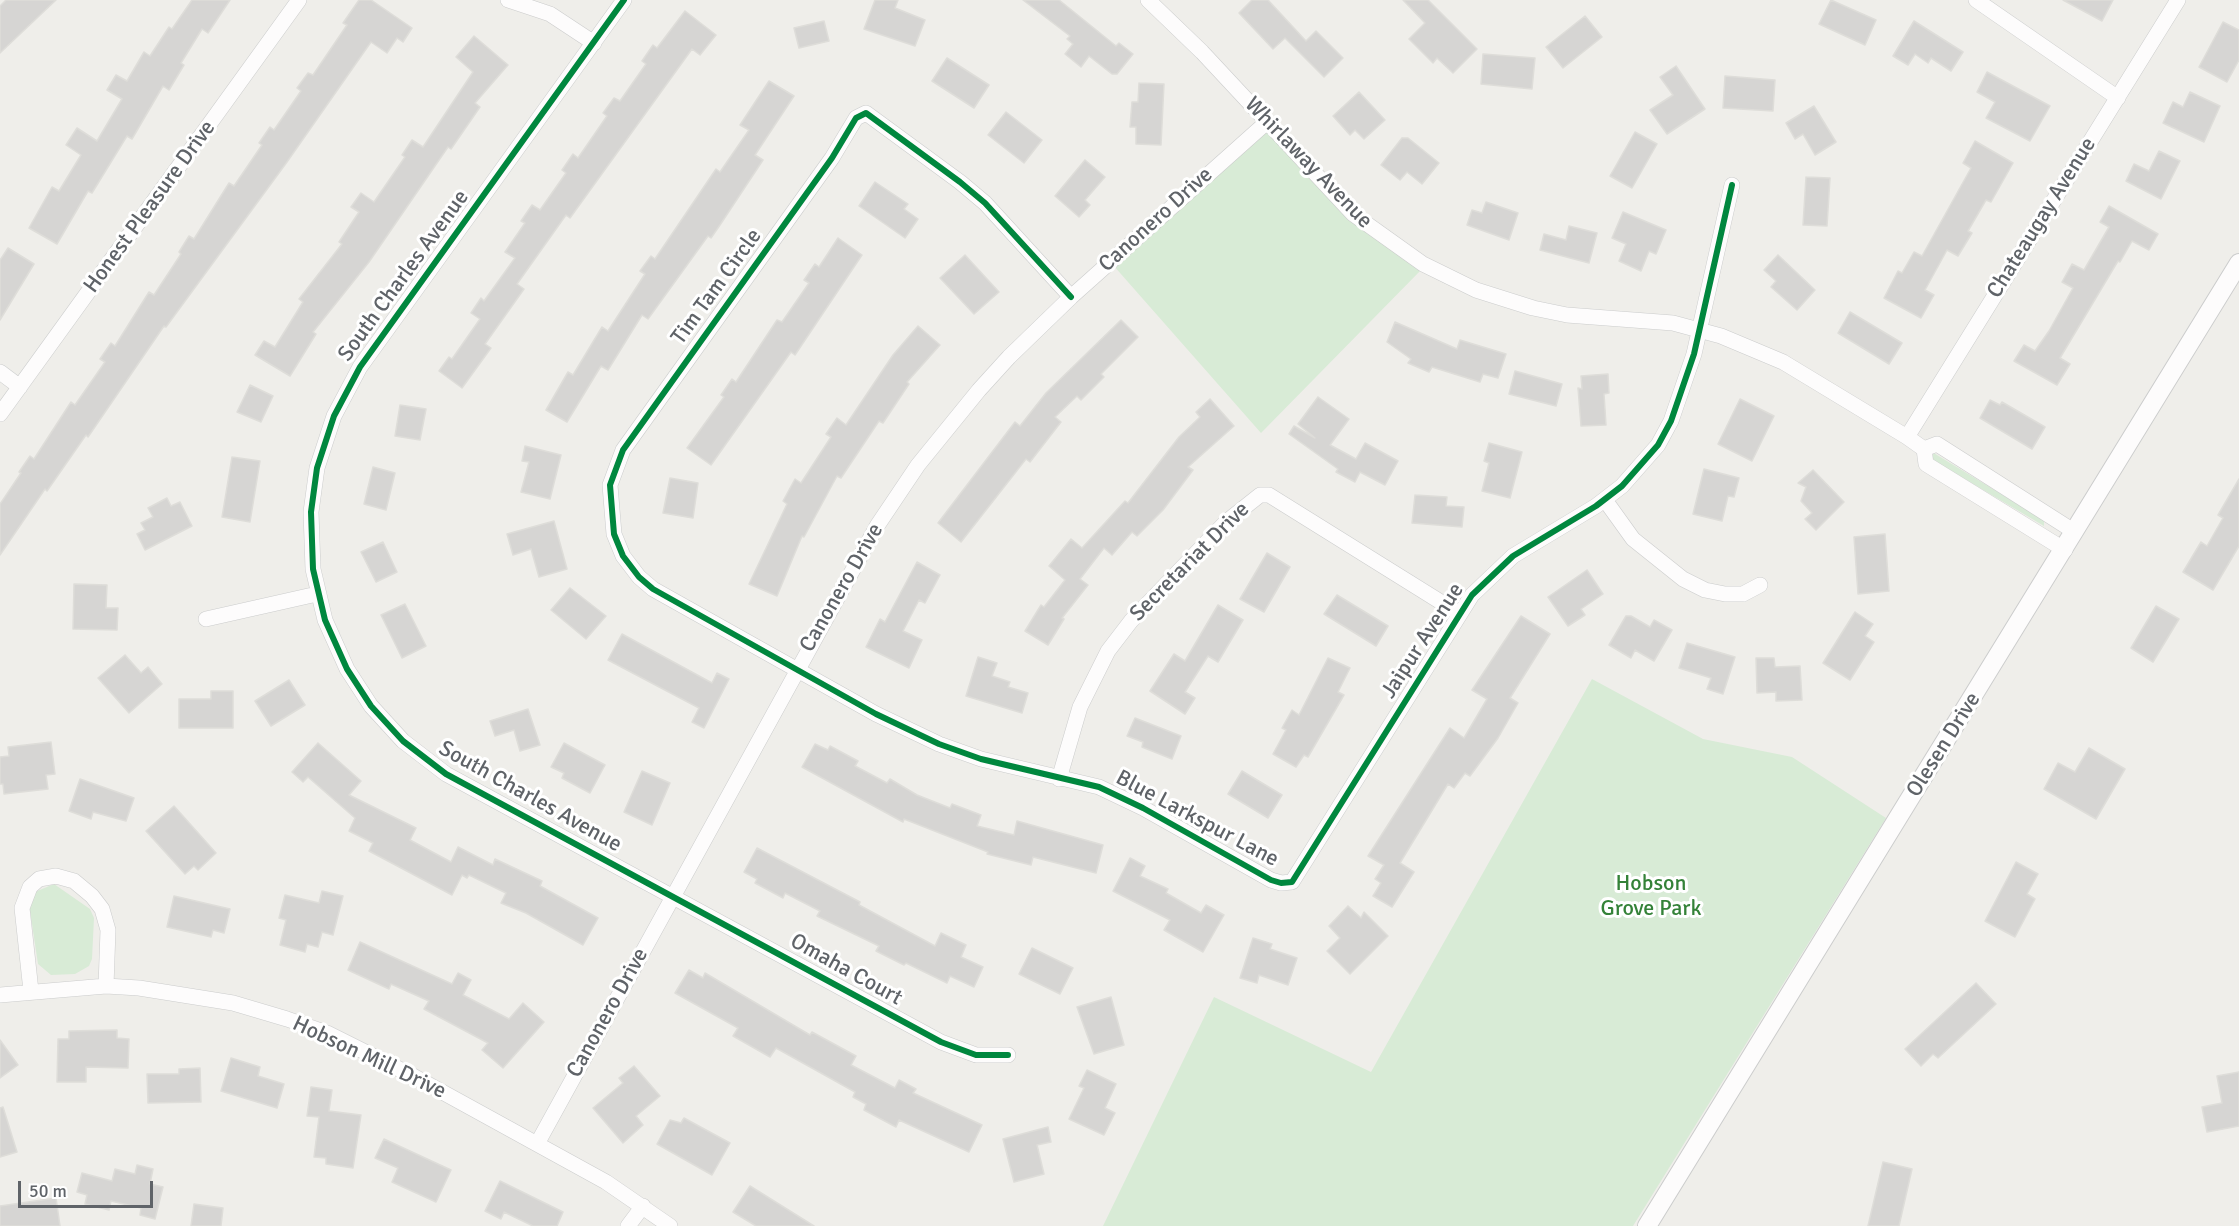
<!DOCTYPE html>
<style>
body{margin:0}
#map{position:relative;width:2239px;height:1226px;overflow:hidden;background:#efeeea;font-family:Signika,sans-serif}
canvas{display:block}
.scale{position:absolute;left:18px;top:1181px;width:135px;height:27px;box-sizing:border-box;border:3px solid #5f6368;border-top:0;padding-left:8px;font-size:18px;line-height:21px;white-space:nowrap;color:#5f6368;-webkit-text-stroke:4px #fff;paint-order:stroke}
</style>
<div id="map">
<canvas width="2239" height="1226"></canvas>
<div class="scale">50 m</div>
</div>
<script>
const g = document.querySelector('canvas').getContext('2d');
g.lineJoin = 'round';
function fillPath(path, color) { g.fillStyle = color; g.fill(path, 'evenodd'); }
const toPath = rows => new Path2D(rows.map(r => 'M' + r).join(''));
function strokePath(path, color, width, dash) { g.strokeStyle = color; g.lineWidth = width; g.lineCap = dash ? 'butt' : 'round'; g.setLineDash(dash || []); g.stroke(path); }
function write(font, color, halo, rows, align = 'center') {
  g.font = font + ' Signika,sans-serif'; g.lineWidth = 6; g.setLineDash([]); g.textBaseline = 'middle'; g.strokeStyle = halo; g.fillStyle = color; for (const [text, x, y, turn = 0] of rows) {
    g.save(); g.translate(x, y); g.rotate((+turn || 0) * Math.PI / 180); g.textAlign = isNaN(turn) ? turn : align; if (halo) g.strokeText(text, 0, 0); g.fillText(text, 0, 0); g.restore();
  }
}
fillPath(toPath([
 [1266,127,1423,268,1261,433,1113,265],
 [1932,452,2044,520,2044,526,1931,459],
 [1592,679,1703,739,1792,757,1886,818,1633,1226,1103,1226,1214,997,1371,1072],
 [54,884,90,909,94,918,92,959,89,966,75,974,51,975,38,964,29,904,35,892]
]), '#d8ebd6');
const building = toPath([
 [6,0,56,0,0,53,0,6,6,0],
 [192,0,230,0,208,33,202,29,181,63,184,65,169,90,163,86,132,139,127,136,92,193,88,191,57,244,29,228,52,187,59,191,81,155,66,145,77,128,97,141,122,99,107,90,116,75,127,81,144,52,150,56,169,27,172,29,192,0],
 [359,0,371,0,412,28,403,42,397,38,387,53,371,42,287,162,166,327,164,326,88,437,86,435,47,491,45,489,0,555,0,504,21,473,19,472,30,456,34,459,71,402,75,405,105,362,100,359,111,343,115,346,149,292,154,295,181,254,179,252,189,236,194,239,229,183,234,186,262,145,259,143,270,127,274,130,301,91,297,88,308,73,313,75,347,25,343,23,359,0],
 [875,0,898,0,895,8,925,20,915,46,864,29,875,0],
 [1023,0,1059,0,1116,46,1119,43,1133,54,1117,74,1112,74,1089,56,1081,67,1065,54,1073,44,1067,39,1070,36,1023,0],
 [1252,0,1268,0,1306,41,1316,31,1343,58,1324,77,1285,38,1273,49,1239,13,1252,0],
 [1403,0,1428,0,1477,49,1453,73,1437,58,1433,63,1409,39,1425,23,1403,0],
 [1831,0,1876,20,1865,45,1819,24,1831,0],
 [2063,0,2113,0,2102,21,2063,0],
 [685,11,716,35,700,55,692,49,570,218,566,215,517,284,524,289,485,344,491,348,462,388,439,371,449,357,452,359,480,319,471,313,481,298,484,301,515,258,505,252,525,223,521,221,532,205,540,210,566,173,562,170,573,154,578,158,607,116,603,113,614,98,620,101,646,64,642,61,653,45,657,48,685,11],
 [1585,16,1602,37,1563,68,1546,47,1585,16],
 [824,21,829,41,799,48,794,28,824,21],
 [1914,21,1963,52,1951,71,1931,58,1928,63,1915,54,1908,65,1893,56,1914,21],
 [2223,22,2239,30,2239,60,2227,82,2199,67,2223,22],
 [474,36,508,65,475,103,480,107,451,149,448,147,369,262,313,332,316,334,290,376,255,355,264,341,275,347,303,302,299,299,342,244,339,242,359,212,351,207,361,193,374,202,405,157,402,155,412,140,423,147,473,72,456,57,474,36],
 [1483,54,1535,58,1532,89,1481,84,1483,54],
 [947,58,989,85,974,108,932,81,947,58],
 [1676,66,1705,109,1667,134,1650,110,1673,95,1660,77,1676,66],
 [1987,72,2050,106,2030,141,1986,118,1995,102,1977,92,1987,72],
 [1725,76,1775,80,1773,111,1723,108,1725,76],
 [769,81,794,96,755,155,763,160,720,225,711,238,708,236,648,319,642,315,608,370,601,366,567,422,546,410,568,372,573,375,602,327,608,331,645,274,640,271,651,256,655,259,716,169,720,172,749,130,740,125,769,81],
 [1139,83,1164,84,1161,145,1136,144,1136,127,1130,127,1132,102,1138,102,1139,83],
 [1359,92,1385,120,1364,139,1355,130,1350,135,1333,116,1359,92],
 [2190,92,2220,106,2204,142,2163,123,2173,102,2183,107,2190,92],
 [1814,106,1836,142,1815,155,1803,134,1795,139,1786,123,1814,106],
 [1006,112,1042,140,1024,163,988,135,1006,112],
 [1635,132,1657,144,1632,188,1610,176,1635,132],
 [1402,138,1408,138,1439,163,1422,184,1407,172,1400,180,1381,165,1402,138],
 [1975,141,2013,163,1991,202,1986,200,1968,231,1972,233,1958,256,1947,250,1925,290,1934,295,1921,318,1884,298,1898,271,1902,273,1914,252,1922,256,1971,168,1963,163,1975,141],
 [2159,151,2180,161,2161,199,2126,181,2134,164,2149,171,2159,151],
 [1085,160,1105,177,1085,200,1090,205,1079,217,1055,196,1085,160],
 [1806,177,1830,178,1827,226,1803,225,1806,177],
 [875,182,908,204,904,209,918,219,905,238,859,206,875,182],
 [1486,202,1518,213,1509,240,1467,225,1472,210,1482,213,1486,202],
 [2109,206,2158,234,2149,250,2132,241,2120,262,2118,261,2060,358,2070,364,2057,385,2014,361,2024,345,2035,351,2049,331,2073,288,2062,282,2072,264,2084,270,2109,227,2100,222,2109,206],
 [1623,212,1666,230,1656,254,1649,251,1641,271,1619,261,1626,244,1612,238,1623,212],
 [1569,226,1597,233,1589,263,1540,250,1544,234,1566,240,1569,226],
 [838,238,862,255,795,355,791,352,711,465,687,448,724,397,721,395,732,379,736,382,777,320,782,322,809,283,804,280,815,264,819,267,838,238],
 [8,248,34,264,0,320,0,260,8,248],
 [965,255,999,292,974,314,940,278,965,255],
 [1778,255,1815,290,1797,310,1771,287,1776,281,1764,270,1778,255],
 [1850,312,1902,343,1889,364,1838,333,1850,312],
 [1121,320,1138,337,1101,374,1104,377,1081,400,1077,396,1055,417,1061,422,1030,462,1026,459,961,542,938,523,1015,422,1020,426,1046,393,1121,320],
 [1395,322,1457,349,1460,340,1506,354,1498,378,1483,374,1480,382,1432,367,1429,372,1408,363,1411,359,1387,342,1395,322],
 [918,326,940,345,907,382,909,384,883,423,879,421,841,478,837,476,804,537,802,536,777,596,749,584,787,504,783,501,795,479,801,483,831,437,826,434,837,418,846,425,893,355,918,326],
 [1515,371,1562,384,1556,406,1509,394,1515,371],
 [1608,374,1609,393,1604,394,1606,425,1581,426,1578,388,1582,389,1581,376,1608,374],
 [250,385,273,396,261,422,237,412,250,385],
 [1318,397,1349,419,1330,445,1356,459,1365,443,1398,461,1385,485,1360,472,1355,482,1336,472,1338,469,1289,434,1294,426,1315,438,1298,424,1318,397],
 [1210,399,1234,426,1188,467,1193,470,1163,510,1137,536,1132,532,1112,555,1104,548,1080,579,1088,585,1062,618,1064,619,1048,645,1025,631,1041,605,1044,607,1065,580,1049,566,1071,539,1082,548,1125,501,1128,503,1179,437,1200,417,1196,412,1210,399],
 [1740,399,1774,416,1752,461,1718,444,1740,399],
 [1990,400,2000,405,2002,402,2045,427,2032,449,1980,418,1990,400],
 [400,405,426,409,420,440,395,436,400,405],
 [1489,443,1522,452,1510,498,1482,491,1489,463,1484,461,1489,443],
 [525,446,561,455,550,499,521,492,529,462,522,461,525,446],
 [232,457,260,461,250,522,222,517,232,457],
 [373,467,395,473,386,510,364,504,373,467],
 [1704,469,1739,478,1734,497,1728,496,1722,521,1693,514,1704,469],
 [1813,470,1844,502,1816,530,1805,519,1812,513,1801,501,1806,487,1798,483,1813,470],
 [670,478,698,483,693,518,663,513,670,478],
 [2239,479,2239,546,2213,590,2183,572,2201,542,2207,546,2223,518,2218,515,2239,479],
 [1415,495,1447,497,1446,506,1464,507,1462,527,1412,523,1415,495],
 [167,498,171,506,180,502,192,526,145,550,137,534,145,530,141,523,153,517,148,508,167,498],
 [554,521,567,569,539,577,531,549,513,555,507,534,554,521],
 [1885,534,1889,591,1858,594,1854,537,1885,534],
 [383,542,397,572,376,582,361,552,383,542],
 [1267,553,1290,567,1264,612,1240,599,1267,553],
 [917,562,940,575,925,603,919,600,903,631,922,640,909,668,866,647,880,619,885,622,917,562],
 [1587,570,1603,594,1581,609,1585,615,1568,626,1548,597,1587,570],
 [74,584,107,585,106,608,118,608,117,630,73,629,74,584],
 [570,588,606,616,586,639,551,610,570,588],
 [1337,595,1388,626,1376,646,1324,614,1337,595],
 [405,604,426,646,402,658,381,615,405,604],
 [1218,605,1243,620,1218,662,1208,656,1185,692,1195,698,1185,714,1150,691,1174,654,1185,661,1218,605],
 [2156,606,2179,619,2153,662,2131,648,2156,606],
 [1855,612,1873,624,1865,636,1874,642,1850,680,1823,663,1855,612],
 [1521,616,1550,634,1510,698,1518,703,1498,738,1470,776,1465,773,1454,788,1448,784,1400,863,1414,872,1392,907,1373,896,1381,883,1375,879,1384,865,1368,856,1450,728,1464,738,1487,699,1472,690,1521,616],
 [1626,616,1631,616,1650,627,1654,620,1672,630,1654,661,1635,650,1631,658,1609,645,1626,616],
 [622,634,712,683,717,673,729,679,704,728,692,722,699,708,608,660,622,634],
 [1687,643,1735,657,1723,694,1707,689,1711,678,1679,668,1687,643],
 [125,655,141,673,148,667,162,684,129,713,98,678,125,655],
 [978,657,997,663,992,676,1010,682,1008,687,1028,693,1022,713,966,696,978,657],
 [1328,658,1350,668,1338,692,1344,695,1308,757,1304,755,1296,767,1273,754,1286,730,1282,728,1292,710,1299,715,1328,658],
 [1756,658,1774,658,1775,667,1800,666,1802,700,1776,701,1776,692,1757,693,1756,658],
 [289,680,305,705,271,726,255,701,289,680],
 [211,691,233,691,233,728,179,728,179,699,211,699,211,691],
 [528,709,540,745,520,751,514,730,495,736,490,721,528,709],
 [1135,718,1181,736,1172,759,1142,747,1143,742,1127,736,1135,718],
 [51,742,55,774,46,775,48,789,4,794,3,784,0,784,0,757,9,756,8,747,51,742],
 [318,743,361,781,349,795,416,828,410,840,451,862,458,847,493,865,495,859,542,881,540,886,598,918,583,945,526,913,501,903,506,893,469,875,467,878,462,875,452,895,369,851,373,843,349,831,355,818,308,777,303,782,292,772,318,743],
 [564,743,605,765,590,793,562,778,564,773,551,767,564,743],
 [815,744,828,750,830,746,858,761,855,766,887,783,890,779,917,795,950,808,952,804,981,815,977,826,1014,835,1017,821,1103,845,1096,873,1033,857,1031,865,987,854,988,852,904,819,903,822,802,767,815,744],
 [2089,748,2125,769,2096,819,2044,789,2058,763,2075,772,2089,748],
 [642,771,670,783,652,825,624,812,642,771],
 [1242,771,1282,795,1268,818,1228,794,1242,771],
 [80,779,134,798,126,821,93,812,91,819,69,811,80,779],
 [174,806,216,853,198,870,194,866,185,874,146,831,174,806],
 [757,848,860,902,859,905,935,946,941,933,966,945,961,957,983,967,974,987,950,976,947,983,906,963,904,965,876,951,879,946,817,916,820,911,785,893,783,898,755,883,757,879,744,872,757,848],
 [1130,858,1145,866,1140,876,1168,889,1166,893,1201,913,1206,905,1224,915,1203,952,1164,930,1170,920,1113,891,1130,858],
 [2016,862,2038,874,2027,894,2035,899,2015,937,1985,921,2016,862],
 [322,891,343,896,333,935,322,932,318,947,307,944,305,952,280,945,286,920,279,918,285,895,319,903,322,891],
 [174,896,230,909,224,933,213,930,211,937,167,927,174,896],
 [1348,906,1361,918,1364,912,1388,936,1350,974,1327,951,1340,938,1329,926,1348,906],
 [1253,938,1272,944,1270,949,1297,958,1288,985,1259,975,1257,983,1240,978,1253,938],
 [360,942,452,984,458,973,471,980,463,995,509,1019,523,1003,544,1022,503,1068,482,1050,488,1043,424,1009,429,1001,391,984,389,989,348,970,360,942],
 [1032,948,1073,968,1060,994,1019,974,1032,948],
 [689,970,703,978,705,973,810,1035,812,1032,856,1056,851,1065,895,1088,899,1080,916,1089,913,1093,982,1125,969,1152,899,1120,896,1127,864,1110,866,1104,853,1097,855,1092,776,1048,770,1057,733,1036,738,1028,675,993,689,970],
 [1976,983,1996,1004,1938,1058,1933,1054,1921,1066,1905,1049,1976,983],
 [1111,997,1124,1045,1094,1054,1077,1007,1111,997],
 [117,1030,117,1038,129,1039,128,1068,86,1067,86,1082,57,1082,58,1039,69,1039,69,1031,117,1030],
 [0,1040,18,1065,0,1078,0,1040],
 [231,1058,260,1067,258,1076,284,1084,277,1108,221,1091,231,1058],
 [634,1066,660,1096,636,1116,643,1125,623,1143,593,1108,623,1083,619,1078,634,1066],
 [200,1068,201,1102,148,1103,147,1074,179,1074,179,1069,200,1068],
 [1087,1070,1116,1084,1105,1108,1115,1113,1104,1135,1069,1119,1084,1088,1079,1086,1087,1070],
 [2239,1072,2239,1126,2207,1132,2202,1107,2222,1103,2217,1076,2239,1072],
 [311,1087,332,1090,329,1111,361,1115,353,1168,326,1164,326,1158,314,1157,319,1117,307,1116,311,1087],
 [3,1107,17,1152,0,1157,0,1108,3,1107],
 [684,1118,730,1143,712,1175,657,1144,670,1120,681,1123,684,1118],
 [1048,1127,1051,1142,1037,1145,1044,1174,1014,1182,1003,1139,1048,1127],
 [384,1139,451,1170,436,1202,392,1182,398,1168,375,1158,384,1139],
 [1883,1162,1912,1169,1899,1226,1868,1226,1883,1162],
 [137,1165,153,1169,150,1184,163,1187,155,1219,140,1215,141,1208,111,1201,109,1210,85,1204,87,1195,77,1192,82,1173,112,1181,115,1169,135,1174,137,1165],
 [500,1181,563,1212,557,1226,533,1226,504,1212,501,1219,485,1211,500,1181],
 [750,1186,814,1226,756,1226,733,1212,750,1186],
 [56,1198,60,1226,0,1226,0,1206,56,1198],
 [194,1204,223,1208,221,1226,191,1226,194,1204]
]);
fillPath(building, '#d6d5d3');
strokePath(building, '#deddd9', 1.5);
const minor = toPath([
 [508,0,550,14,594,43],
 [624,0,360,367,334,416,317,468,311,512,313,569,325,620,347,669,371,706,403,741,446,774,941,1042,976,1055,1008,1055],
 [1148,0,1202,52,1353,214,1423,264,1476,290,1533,308,1567,315,1673,323,1721,336,1783,362,1907,437,1924,449,1926,464,2065,550],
 [1976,0,2118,98],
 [1071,297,985,203,960,182,866,113,856,118,832,158,623,450,610,485,614,534,623,556,639,577,653,589,876,714,939,744,981,759,1099,787,1143,808,1271,880,1281,883,1292,882,1472,595,1513,556,1596,506,1622,486,1658,445,1671,421,1694,354,1732,185],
 [0,372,20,387],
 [0,414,299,0],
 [1907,437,2178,0],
 [1924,449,1937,444,2075,532],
 [1605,500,1633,539,1683,579,1705,590,1725,594,1743,594,1760,585],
 [206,619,317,594],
 [1059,779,1080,707,1108,651,1131,621,1226,522,1260,495,1269,495,1460,614],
 [31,991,22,908,30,887,39,879,56,876,74,881,92,896,102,909,108,930,106,986],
 [0,995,106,986,139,988,233,1003,287,1019,327,1033,415,1077,606,1182,670,1226],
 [537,1144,877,526,918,465,979,390,1009,357,1071,297,1267,122],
 [628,1226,643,1206]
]);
const tertiary = toPath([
 [1647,1226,2239,263]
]);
strokePath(minor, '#cbcccc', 16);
strokePath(tertiary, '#cbcccc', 20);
strokePath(minor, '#fdfcfc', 15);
strokePath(tertiary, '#fdfcfc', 18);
strokePath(toPath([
 [624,0,360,367,334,416,317,468,311,512,313,569,325,620,347,669,371,706,403,741,446,774,941,1042,976,1055,1008,1055],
 [1071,297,985,203,960,182,866,113,856,118,832,158,623,450,610,485,614,534,623,556,639,577,653,589,876,714,939,744,981,759,1099,787,1143,808,1271,880,1281,883,1292,882,1472,595,1513,556,1596,506,1622,486,1658,445,1671,421,1694,354,1732,185]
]), '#00873e', 6);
write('22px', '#5f6368', '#fff', [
 ["Whirlaway Avenue",1308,163,46],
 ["Honest Pleasure Drive",150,207,-54],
 ["Chateaugay Avenue",2042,218,-58],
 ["Canonero Drive",1156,220,-42],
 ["South Charles Avenue",404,276,-54],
 ["Tim Tam Circle",717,287,-54],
 ["Secretariat Drive",1190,562,-45],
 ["Canonero Drive",842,588,-60],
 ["Jaipur Avenue",1423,641,-57],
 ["Olesen Drive",1944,745,-58],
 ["South Charles Avenue",530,797,29],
 ["Blue Larkspur Lane",1197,819,28],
 ["Omaha Court",846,970,29],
 ["Canonero Drive",608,1013,-61],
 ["Hobson Mill Drive",369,1058,25]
]);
write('22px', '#348238', '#fff', [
 ["Hobson",1651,884],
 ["Grove Park",1651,909]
]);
</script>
